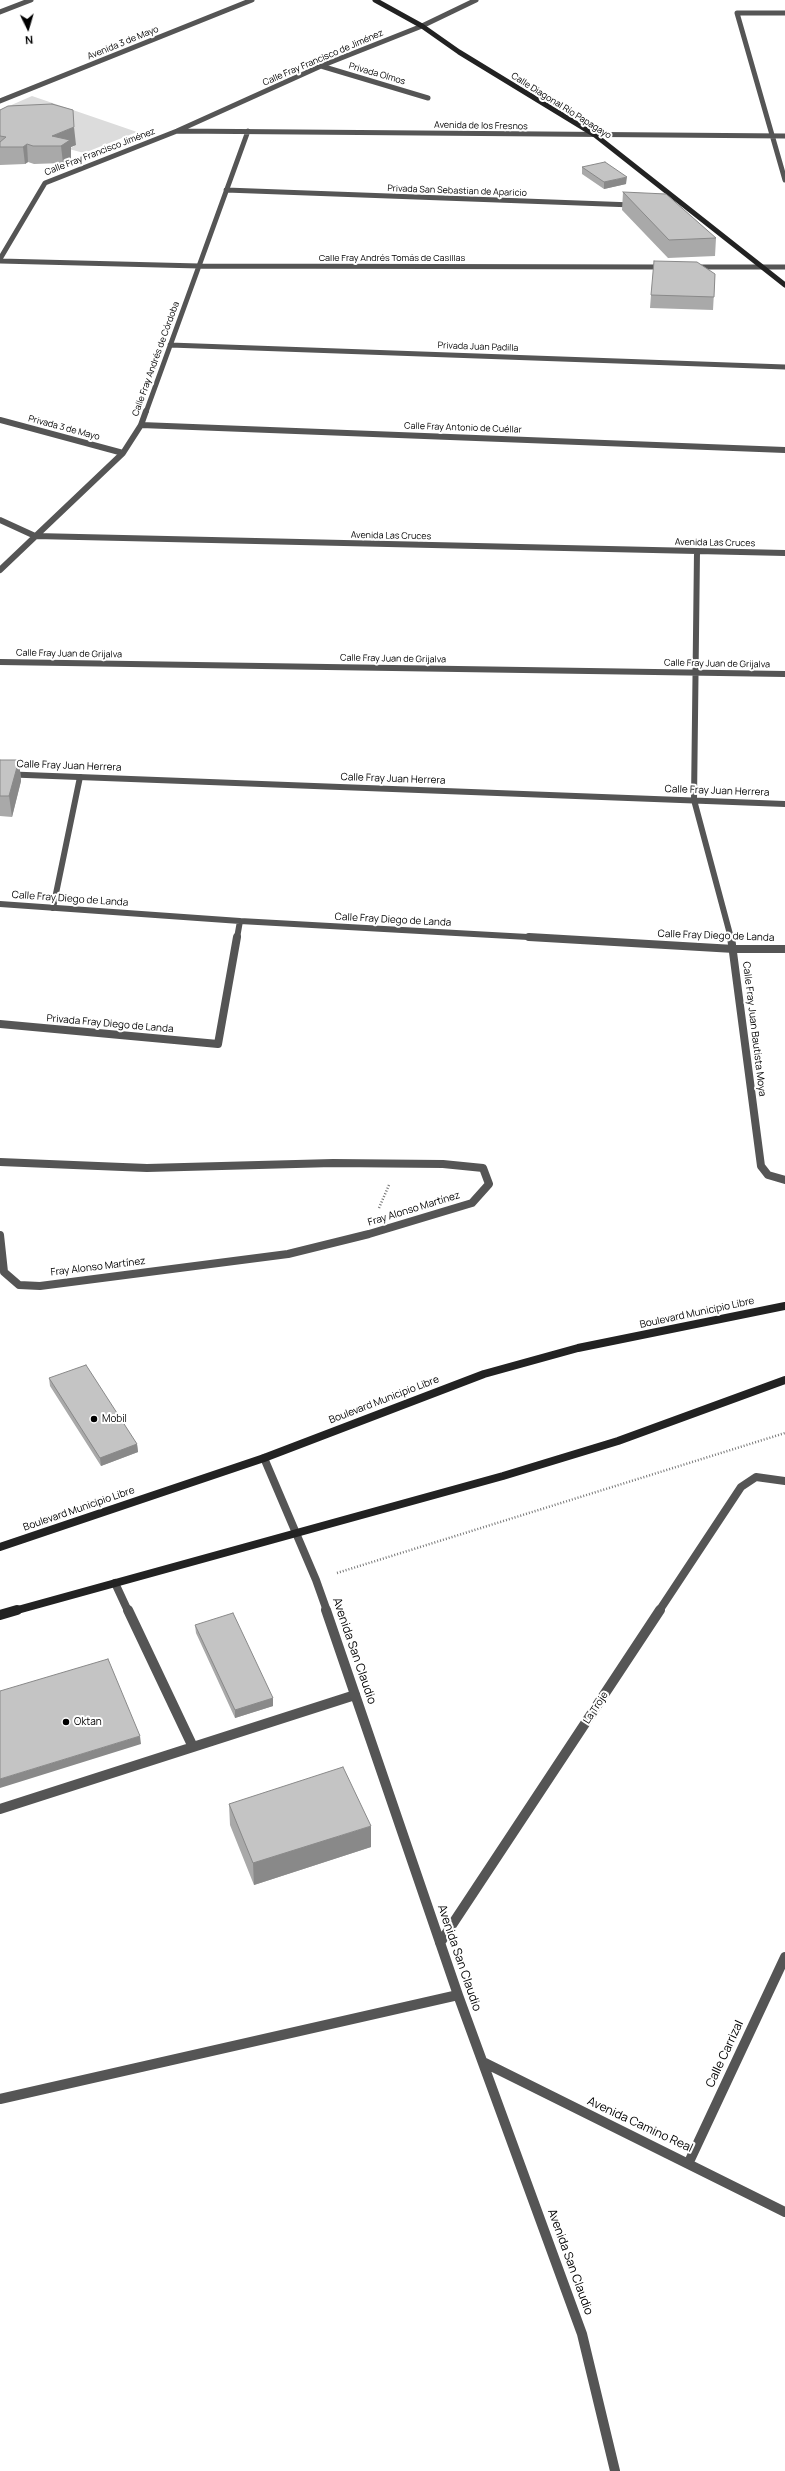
<!DOCTYPE html>
<meta charset="utf-8">
<style>
body{margin:0}
#map{position:relative;width:785px;height:2471px;overflow:hidden;background:#fff;font-family:Manrope,sans-serif}
canvas{display:block}
.north{position:absolute;left:8px;top:8px;width:40px;height:40px;-webkit-text-stroke:3px #fff;paint-order:stroke;rotate:175deg;font-size:11px;font-weight:700;line-height:16px;text-align:center;color:#000}
.north::after{content:'';display:block;margin:auto;width:14px;height:18px;background:#000;clip-path:polygon(50% 0,100% 100%,50% 72%,0 100%)}
</style>
<div id="map">
<canvas width="785" height="2471"></canvas>
<div class="north">N</div>
</div>
<script>
const g = document.querySelector('canvas').getContext('2d');
g.lineJoin = 'round';
function fillPath(path, color) { g.fillStyle = color; g.fill(path, 'evenodd'); }
const toPath = rows => new Path2D(rows.map(r => 'M' + r).join(''));
function strokePath(path, color, width, dash) { g.strokeStyle = color; g.lineWidth = width; g.lineCap = dash ? 'butt' : 'round'; g.setLineDash(dash || []); g.stroke(path); }
function write(font, color, halo, rows, align = 'center') {
  g.font = font + ' Manrope,sans-serif'; g.lineWidth = 4; g.setLineDash([]); g.textBaseline = 'middle'; g.strokeStyle = halo; g.fillStyle = color; for (const [text, x, y, turn = 0] of rows) {
    g.save(); g.translate(x, y); g.rotate((+turn || 0) * Math.PI / 180); g.textAlign = isNaN(turn) ? turn : align; if (halo) g.strokeText(text, 0, 0); g.fillText(text, 0, 0); g.restore();
  }
}
fillPath(toPath([
 [32,96,105,121,137,132,84,153,69,149,76,145,0,110]
]), '#dcdcdc');
strokePath(toPath([
 [379,1208,389,1185],
 [337,1573,785,1433]
]), '#777', 2.5, [1, 2]);
strokePath(toPath([
 [53,908,80,777]
]), '#555', 6);
strokePath(toPath([
 [115,1583,128,1611]
]), '#555', 8);
strokePath(toPath([
 [128,1610,193,1747],
 [0,1809,355,1695]
]), '#555', 10);
strokePath(toPath([
 [0,12,31,0],
 [785,13,737,13,785,180],
 [321,66,428,98],
 [0,101,252,0],
 [177,131,785,136],
 [226,190,633,205],
 [0,259,45,183,177,131,321,66,422,26,476,0],
 [0,261,199,266,664,267],
 [694,267,785,267],
 [170,345,785,367],
 [146,412,248,131]
]), '#555', 5);
strokePath(toPath([
 [0,420,123,453],
 [141,425,785,450],
 [0,520,35,536,785,553],
 [697,552,694,800,731,938],
 [0,570,123,453,141,425,146,411],
 [0,662,785,674],
 [0,774,785,804],
 [0,904,240,921,546,938],
 [237,938,240,921]
]), '#555', 6);
strokePath(toPath([
 [529,937,734,949,785,949],
 [731,937,761,1166,768,1175,785,1180],
 [0,1024,218,1044,237,937],
 [0,1162,147,1168,333,1163,443,1164,483,1168,489,1184,472,1203,369,1234,288,1254,40,1286,19,1285,4,1272,0,1235],
 [264,1458,316,1580,327,1611],
 [659,1611,741,1487,756,1477,785,1481]
]), '#555', 8);
strokePath(toPath([
 [326,1610,458,1995,582,2334,615,2471],
 [440,1943,660,1610],
 [483,2062,785,2212],
 [0,2099,458,1995],
 [689,2162,785,1957]
]), '#555', 10);
strokePath(toPath([
 [375,0,422,26,459,52,595,135,785,285]
]), '#222', 5);
strokePath(toPath([
 [0,1547,264,1458,484,1374,578,1348,785,1306],
 [14,1611,503,1476,618,1441,785,1380]
]), '#222', 8);
strokePath(toPath([
 [0,1615,17,1610]
]), '#222', 10);
fillPath(toPath([
 [0,110,76,145,71,147,71,158,63,163,34,164,28,162,25,164,0,165],
 [582,167,626,184,604,189,582,174],
 [623,192,716,238,715,256,668,258,622,210],
 [715,274,713,310,650,308,651,295],
 [0,760,19,760,21,781,12,817,0,816],
 [49,1378,137,1444,138,1452,101,1466,50,1386],
 [195,1625,273,1706,235,1718,196,1633],
 [229,1804,371,1847,254,1885,230,1825]
]), '#a9a9a9');
fillPath(toPath([
 [74,127,76,145,71,147,71,158,63,163,61,146,52,136],
 [27,144,28,162,25,164,23,147],
 [627,177,626,184,604,189,604,182],
 [19,760,21,781,12,817,9,796],
 [137,1444,138,1452,101,1466,100,1458],
 [273,1698,273,1706,235,1718,235,1710],
 [140,1736,141,1744,0,1788,0,1779],
 [371,1826,371,1847,254,1885,253,1863]
]), '#898989');
const building = toPath([
 [52,104,73,110,74,127,52,136,70,140,61,146,33,146,27,144,23,147,0,147,0,142,6,137,0,136,0,110,8,106,52,104],
 [605,162,627,177,604,182,582,167,605,162],
 [623,192,666,194,716,238,669,240,623,192],
 [654,261,697,262,715,274,714,297,651,295,654,261],
 [0,760,19,760,9,796,0,796,0,760],
 [86,1365,137,1444,100,1458,49,1378,86,1365],
 [233,1613,273,1698,235,1710,195,1625,233,1613],
 [108,1659,140,1736,0,1779,0,1691,108,1659],
 [343,1767,371,1826,253,1863,229,1804,343,1767]
]);
fillPath(building, '#c4c4c4');
strokePath(building, '#898989', 1);
for (const [x, y, r, color] of [
 [94,1419,4,"#000"],
 [66,1722,4,"#000"]
]) { const dot = new Path2D(); dot.arc(x, y, r, 0, 2 * Math.PI); g.fillStyle = color; g.fill(dot); strokePath(dot, '#fff', 1.5); }
write('9px', '#000', '#fff', [
 ["Avenida 3 de Mayo",123,43,-22],
 ["Calle Fray Francisco de Jiménez",323,58,-23],
 ["Privada Olmos",377,74,16],
 ["Calle Diagonal Río Papagayo",561,106,32],
 ["Avenida de los Fresnos",481,126,1],
 ["Calle Fray Francisco Jiménez",100,152,-21],
 ["Privada San Sebastian de Aparicio",457,191,2],
 ["Calle Fray Andrés Tomás de Casillas",392,258],
 ["Privada Juan Padilla",478,347,2],
 ["Calle Fray Andrés de Córdoba",156,359,-70],
 ["Privada 3 de Mayo",64,428,15],
 ["Calle Fray Antonio de Cuéllar",463,428,2],
 ["Avenida Las Cruces",391,536,1],
 ["Avenida Las Cruces",715,543,1],
 ["Calle Fray Juan de Grijalva",69,654,1],
 ["Calle Fray Juan de Grijalva",393,659,1],
 ["Calle Fray Juan de Grijalva",717,664,1]
]);
write('10px', '#000', '#fff', [
 ["Calle Fray Juan Herrera",69,766,2],
 ["Calle Fray Juan Herrera",393,779,2],
 ["Calle Fray Juan Herrera",717,791,2],
 ["Calle Fray Diego de Landa",70,899,4],
 ["Calle Fray Diego de Landa",393,920,3],
 ["Calle Fray Diego de Landa",716,936,2],
 ["Privada Fray Diego de Landa",110,1024,5],
 ["Calle Fray Juan Bautista Moya",754,1029,83],
 ["Fray Alonso Martínez",414,1209,-17],
 ["Fray Alonso Martínez",98,1267,-7],
 ["Boulevard Municipio Libre",697,1313,-12],
 ["Boulevard Municipio Libre",384,1400,-21],
 ["Boulevard Municipio Libre",79,1509,-19],
 ["La Troje",596,1708,-57]
]);
write('10px', '#000', '#fff', [
 ["Mobil",102,1419],
 ["Oktan",74,1722]
], 'left');
write('12px', '#000', '#fff', [
 ["Avenida San Claudio",354,1651,71],
 ["Avenida San Claudio",459,1958,71],
 ["Calle Carrizal",725,2054,-65],
 ["Avenida Camino Real",640,2125,25],
 ["Avenida San Claudio",570,2262,70]
]);
</script>
